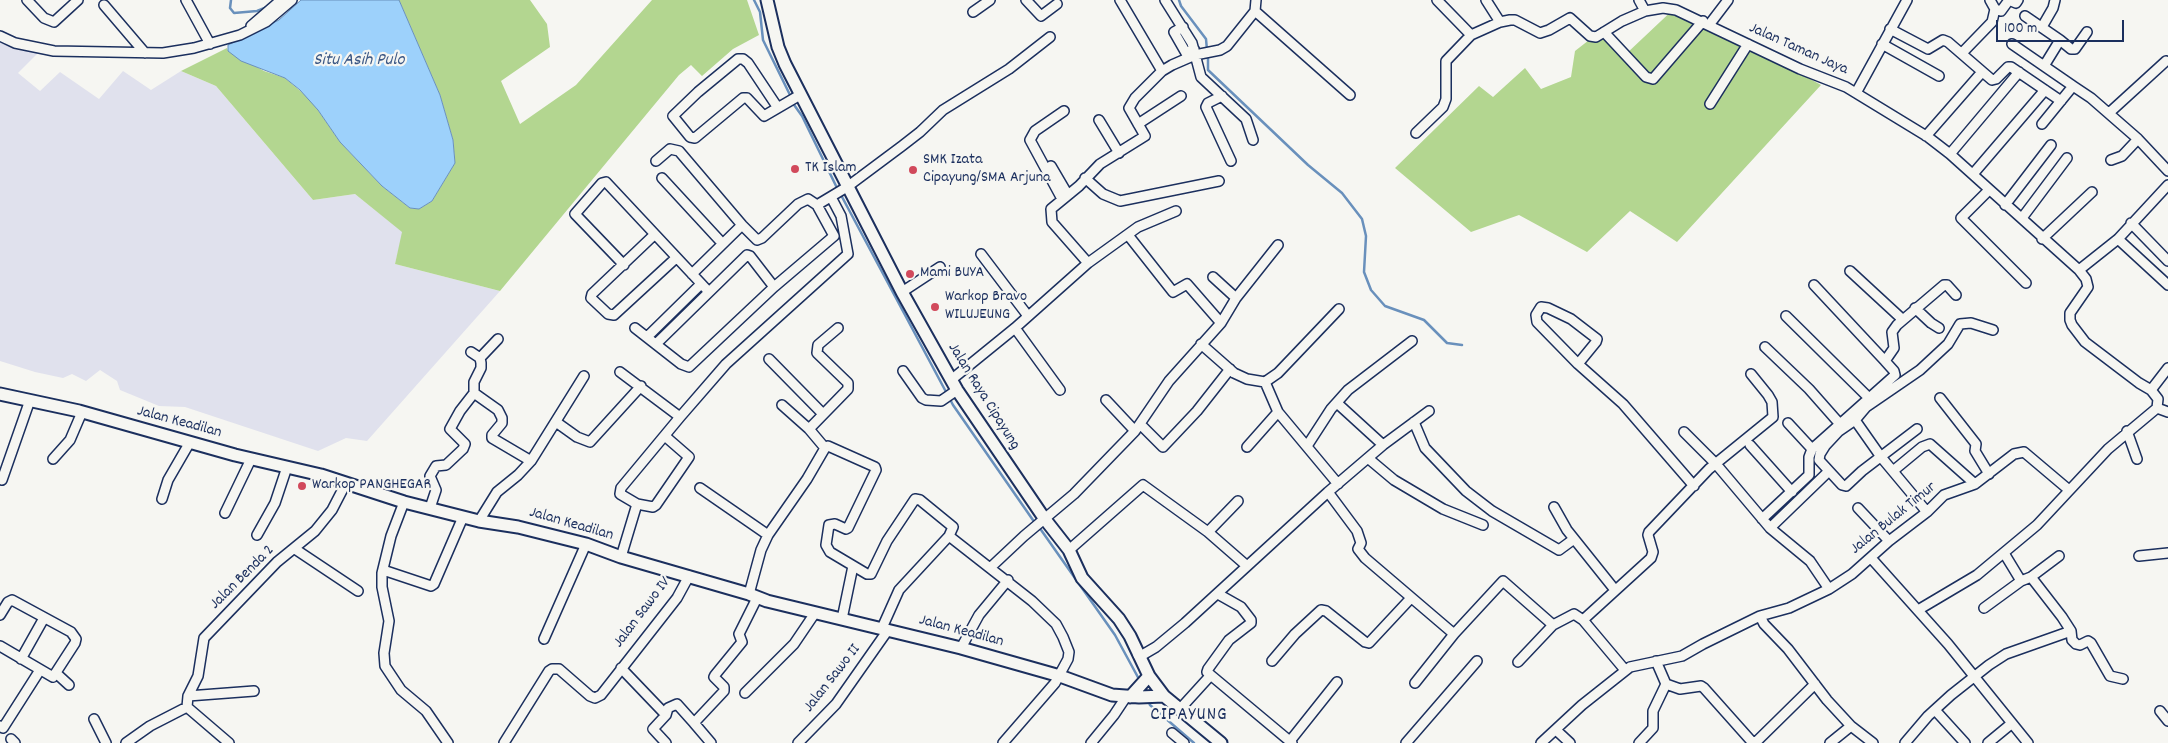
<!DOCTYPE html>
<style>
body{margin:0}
#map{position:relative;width:2168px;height:743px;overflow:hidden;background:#f6f6f2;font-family:Dekko,sans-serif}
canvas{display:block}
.scale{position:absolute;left:1996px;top:20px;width:128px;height:22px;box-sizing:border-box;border:2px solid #1b2f5e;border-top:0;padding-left:6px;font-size:15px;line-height:18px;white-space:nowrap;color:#1b2f5e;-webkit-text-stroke:4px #f6f6f2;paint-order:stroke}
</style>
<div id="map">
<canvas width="2168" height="743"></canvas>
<div class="scale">100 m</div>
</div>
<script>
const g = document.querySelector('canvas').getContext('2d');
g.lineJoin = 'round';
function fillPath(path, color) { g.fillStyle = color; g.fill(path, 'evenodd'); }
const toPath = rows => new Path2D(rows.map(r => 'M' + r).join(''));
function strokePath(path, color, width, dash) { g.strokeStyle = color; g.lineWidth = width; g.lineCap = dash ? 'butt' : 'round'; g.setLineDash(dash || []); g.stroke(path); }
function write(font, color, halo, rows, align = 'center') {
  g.font = font + ' Dekko,sans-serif'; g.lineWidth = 4.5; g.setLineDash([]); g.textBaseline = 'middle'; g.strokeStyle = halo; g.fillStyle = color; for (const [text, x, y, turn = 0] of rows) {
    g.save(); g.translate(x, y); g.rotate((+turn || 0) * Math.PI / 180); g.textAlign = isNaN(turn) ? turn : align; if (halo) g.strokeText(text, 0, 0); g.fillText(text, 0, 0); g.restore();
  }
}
fillPath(toPath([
 [0,31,42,49,18,73,40,91,60,72,99,99,123,71,151,90,181,71,216,86,313,200,355,194,403,232,395,264,500,291,367,441,346,438,318,451,185,407,159,406,120,390,117,381,100,370,86,381,72,374,63,378,35,372,0,361]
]), '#e0e1ed');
fillPath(toPath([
 [399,0,530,0,547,24,550,47,501,81,520,124,576,85,652,0,747,0,759,35,733,49,702,76,691,65,679,75,500,291,395,264,402,232,355,194,313,200,216,86,181,71,227,48,228,51,264,71,285,78,311,100,340,142,382,186,410,208,419,209,432,201,455,163,453,140,440,95],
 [1678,5,1821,85,1677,242,1630,211,1587,252,1519,215,1471,232,1395,168,1479,86,1493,97,1525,68,1541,89,1571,77,1575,51,1598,33,1626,54]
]), '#b3d690');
const water = toPath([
 [301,0,399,0,440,95,453,140,455,163,432,201,419,209,410,208,382,186,340,142,318,110,300,90,285,78,241,61,228,51,228,45,279,20,301,0]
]);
fillPath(water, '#9dd1fb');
strokePath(water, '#6990bc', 1);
strokePath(toPath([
 [231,0,230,8,234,13,257,11,267,7],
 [754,0,760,12,763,40,791,97],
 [1179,0,1181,6,1206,39,1207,50],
 [1208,55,1208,70,1308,165,1342,193,1362,219,1366,236,1364,272,1371,290,1385,306,1424,320,1447,343,1462,345],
 [792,102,802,116,838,190],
 [841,195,953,405,1035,523],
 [1039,527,1115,635,1140,681],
 [1148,700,1150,705,1194,743]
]), '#6990bc', 2.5);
const street = toPath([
 [27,0,44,18,54,22,78,0],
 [186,0,210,44],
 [1026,0,1041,16,1057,4],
 [1120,0,1162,71],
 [1165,0,1192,43,1201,77,1246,119,1253,140],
 [1437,0,1471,35],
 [1486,0,1500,22],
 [1639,0,1645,11],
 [2009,0,2016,3,2018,0],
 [104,5,145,53],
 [1995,9,2001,11,2009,0],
 [1255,11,1350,95],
 [973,12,990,0],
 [2025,16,2060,40,2044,66],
 [1709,25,1728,0],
 [251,26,281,0],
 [1183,27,1174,32,1186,53,1194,49],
 [2042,27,2053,8,2055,0],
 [1890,29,1928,49,1943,40,1948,42,1992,80,1996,79,2008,67,2011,67,2061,101],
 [1604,32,1646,77,1653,79,1703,21],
 [0,36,15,43,54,51,163,53,194,48,240,35,266,22,292,0],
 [2060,40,2071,49,2075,49,2087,32],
 [1882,44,1939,76],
 [2012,44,2073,86],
 [1962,53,1992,22,1995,9,1990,0],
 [1856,93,1907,0],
 [1222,96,1208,103,1206,107,1231,161],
 [1710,104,1748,44],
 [778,108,748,63,743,59,738,59,698,92,673,116,690,137,695,138,743,98,747,98,764,116,800,95],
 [2109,113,2166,61],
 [1099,120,1119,153],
 [1138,124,1181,96],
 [2042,124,2073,86,2091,98,2138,139,2122,156,2111,160],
 [1416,133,1443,107,1446,99,1446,61,1471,35,1500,22,1510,20,1515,20,1540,33,1549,30,1570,18,1590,36,1596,37,1622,21,1645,11,1663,8,1676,10,1800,69,1846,87,1928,137,1950,154,2079,270,2086,279,2088,287,2070,313,2070,320,2072,325,2085,342,2139,383,2151,390,2158,399,2157,408,2108,449,2037,525,1977,575,1918,610],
 [1926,136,1982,72],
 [2138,139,2168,171],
 [1950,154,2019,72],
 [1051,166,1068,195],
 [1973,174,2045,90],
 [662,178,722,243],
 [1085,178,1103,194,1120,201,1219,181],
 [1989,190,1961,218,2026,283],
 [1062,199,1030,140,1035,131,1064,111],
 [817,205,847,187,902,146,920,132,943,110,1009,69,1050,37],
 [2005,205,2051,145],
 [2022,218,2067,158],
 [2131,223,2168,261],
 [654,235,592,294,591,298,608,314,614,315,676,258],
 [1128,235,1173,292,1187,284,1221,323],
 [2042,239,2092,192],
 [2118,239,2168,285],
 [981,254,1028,316],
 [1088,263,1052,222,1051,209,1079,186,1100,164,1145,136,1129,108,1135,98,1162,71,1172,65,1195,55,1220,50,1227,46,1255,11,1256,0],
 [624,265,575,214,602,183,606,182,709,292],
 [2079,270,2118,239,2168,185],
 [1850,271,1902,319],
 [692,274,742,225],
 [1213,277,1236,298],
 [1814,285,1885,361],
 [902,292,940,267],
 [1915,308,1931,323,1939,328],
 [1786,316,1868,397],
 [635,328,681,364,689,367,774,287,834,236,817,205,808,199,798,204,762,238,757,240,742,225,679,151,670,149,656,161],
 [1015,328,1060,390],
 [647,337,701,284],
 [656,344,747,255,750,256,774,287],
 [1201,344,1234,373,1247,379,1265,382,1278,373,1339,309],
 [1765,347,1809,389,1839,423],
 [471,352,480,358,481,363,481,368,474,382,474,393,498,410,502,418,502,423,492,435,492,438,531,461],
 [480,358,498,339],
 [769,359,823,414],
 [1578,364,1596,342,1597,339,1571,319,1548,308,1541,307,1536,315,1537,322,1578,364,1623,404,1694,486],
 [903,371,922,398,926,400,941,401,957,390],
 [620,372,680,417],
 [951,380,1015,328,1088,263,1138,227,1176,211],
 [1265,382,1278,412,1338,484],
 [2151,390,2168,368],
 [1940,398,1976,444,1975,451,1989,474],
 [1106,400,1135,431],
 [1337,403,1383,445],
 [782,405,809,429],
 [2157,408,2168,412],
 [1855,420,1881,457,1927,512],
 [556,422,577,437,590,442,641,386],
 [1414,422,1425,448,1466,491,1492,511,1559,550,1574,539],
 [1788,423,1812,449],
 [1140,424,1163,447,1197,411,1230,369],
 [1917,429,1862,471,1846,486,1842,485,1819,460,1820,454,1825,446,1839,431,1855,420,1866,407,1920,370,1948,344,1960,324,1971,323,1993,330],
 [2127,431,2137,459],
 [1684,432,1716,464,1770,528,1810,561,1829,589],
 [666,437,689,457,656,505,653,507,637,504,620,494,621,488,680,417,726,364,848,254,841,216,831,197],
 [1750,445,1792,492],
 [1307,446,1331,409,1348,390,1412,341],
 [1247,447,1278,412],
 [825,448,828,446,875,467,876,470,848,528,846,529,835,524,829,525,826,545,830,552,867,574,871,574,887,541,915,499,920,500,953,527,949,536,899,590,882,628],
 [53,459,70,440,82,412],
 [1369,459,1394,480,1443,509,1483,525],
 [1893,471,1922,447,1930,444,1975,484],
 [2,480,30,400],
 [700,488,768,535],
 [1328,492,1383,445,1429,411],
 [162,499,168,480,190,442],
 [404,502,391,536,382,573,382,587,389,621,384,653,385,666,401,690,426,711,448,743],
 [1554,507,1567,530,1615,590],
 [430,508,436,490,430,476,436,466,446,465,463,449,465,444,450,429,460,411,474,393],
 [1858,508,1889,541],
 [225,513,251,459],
 [1762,519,1809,475,1809,457,1812,449,1895,375,1894,371,1885,361,1894,348,1892,332,1897,325,1944,285,1947,285,1956,295],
 [479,521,497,492,518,475,531,461,584,376],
 [1770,528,1829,471],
 [1208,532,1238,501],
 [257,535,275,503,287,467],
 [949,536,1032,601,1056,624,1063,637,1069,652,1068,659,1055,683,1003,743],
 [295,549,358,591],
 [1069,550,1143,485,1208,532,1247,566],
 [2004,553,2021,581,2031,577,2062,617,2071,631,2072,640,2076,644,2080,645,2088,641,2091,643,2110,676,2123,679],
 [2139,556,2168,553],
 [621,557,637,504],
 [1871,558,1948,644,2028,743],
 [991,567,1024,536,1074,494,1135,431,1169,381,1221,323,1236,298,1278,245],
 [383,570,431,586,434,584,463,517],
 [2031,577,2059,556],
 [749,594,761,550,768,535,807,479,825,448,809,429,848,389,848,383,817,353,818,345,838,328],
 [1218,594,1241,607,1251,620,1251,623,1229,640,1208,669,1207,672,1292,743],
 [1984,608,2021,581],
 [0,615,8,602,12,600,71,632,76,639,75,643,53,677,0,646],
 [1760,616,1764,624,1788,649,1827,700,1851,726,1873,743],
 [842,619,853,566],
 [544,639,586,544],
 [961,648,979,615,1008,580],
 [1138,655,1144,654,1156,647,1185,623,1328,492,1357,531,1361,543,1358,549,1365,558,1454,634],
 [21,659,44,618],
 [1272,661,1295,634,1321,610,1326,611,1365,642,1369,643,1411,598],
 [1518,662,1553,625,1574,614,1583,620],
 [621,668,666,715,668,708,677,704,694,723,724,691,724,687,714,677,715,675,742,642,739,634,757,598],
 [1625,670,1583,620,1651,558,1653,552,1648,535,1649,532,1709,469,1773,417,1772,402,1768,395,1751,374],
 [57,674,69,685],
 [1415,683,1454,634,1503,581,1553,625],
 [1666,684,1680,689,1701,686,1704,688,1753,743],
 [745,693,794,644,815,613],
 [188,696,254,691],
 [187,707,188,696,198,676,204,638,277,562,315,531,332,510,346,483],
 [187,707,229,743],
 [1180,709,1210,676],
 [1935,710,1965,743],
 [2160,711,2168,721],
 [666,715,653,729,666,743],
 [94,719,106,743],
 [694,723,711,743],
 [0,726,3,728,40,670],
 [1556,730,1570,743],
 [1172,733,1184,743],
 [11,739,15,743],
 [1290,741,1337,682],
 [126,743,150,726,187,707],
 [504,743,549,671,552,669,559,669,590,696,595,698,601,695,677,598,689,576],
 [798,743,836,704,888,630],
 [1091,743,1114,715,1126,697],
 [1406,743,1477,661],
 [1541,743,1582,705,1630,667,1682,656,1703,644,1760,616,1789,608,1829,589,1852,574,1889,541,1927,512,1944,495,1975,484,2014,454,2024,452,2069,490],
 [1639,743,1653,728,1653,711,1666,684,1656,661],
 [1755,743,1815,684],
 [1830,743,1851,726],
 [1905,743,1928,716,1951,695,1989,665,2006,654,2071,631],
 [1988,743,2011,724]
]);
const secondary = toPath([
 [767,0,778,47,785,64,902,292,957,390,1044,518,1069,550,1082,578,1119,619,1130,636,1149,676,1164,696,1221,743],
 [0,394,79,411,235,455,321,475,404,502,479,521,518,527,586,544,621,557,749,594,767,601,961,648,1060,676,1112,695,1139,697,1164,696],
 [1130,697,1149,676]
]);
strokePath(street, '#1b2f5e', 12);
strokePath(secondary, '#1b2f5e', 15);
strokePath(street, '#f6f6f2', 9);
strokePath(secondary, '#f6f6f2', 11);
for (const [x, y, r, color] of [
 [795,169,5,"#d1495b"],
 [913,170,5,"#d1495b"],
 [910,274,5,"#d1495b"],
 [935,307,5,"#d1495b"],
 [302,486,5,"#d1495b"]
]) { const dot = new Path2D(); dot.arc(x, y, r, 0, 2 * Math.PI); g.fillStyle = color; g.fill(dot); strokePath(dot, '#f6f6f2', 2); }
write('16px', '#1b2f5e', '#f6f6f2', [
 ["Jalan Taman Jaya",1798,50,24],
 ["Jalan Raya Cipayung",983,397,58],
 ["Jalan Keadilan",179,423,15],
 ["Jalan Bulak Timur",1894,519,-39],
 ["Jalan Keadilan",571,525,16],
 ["Jalan Benda 2",243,578,-45],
 ["Jalan Sawo IV",643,613,-53],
 ["Jalan Keadilan",961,632,15],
 ["Jalan Sawo II",833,679,-52]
]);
write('16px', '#1b2f5e', '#f6f6f2', [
 ["SMK Izata",923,161],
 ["Cipayung/SMA Arjuna",923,179],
 ["TK Islam",805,169],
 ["Mami BUYA",920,274],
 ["Warkop Bravo",945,298],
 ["WILUJEUNG",945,316],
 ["Warkop PANGHEGAR",312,486]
], 'left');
write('italic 18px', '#3c5885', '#f6f6f2', [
 ["Situ Asih Pulo",359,62]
]);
g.letterSpacing = '1px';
write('19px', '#1b2f5e', '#f6f6f2', [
 ["CIPAYUNG",1189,716]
]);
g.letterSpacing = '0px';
</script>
